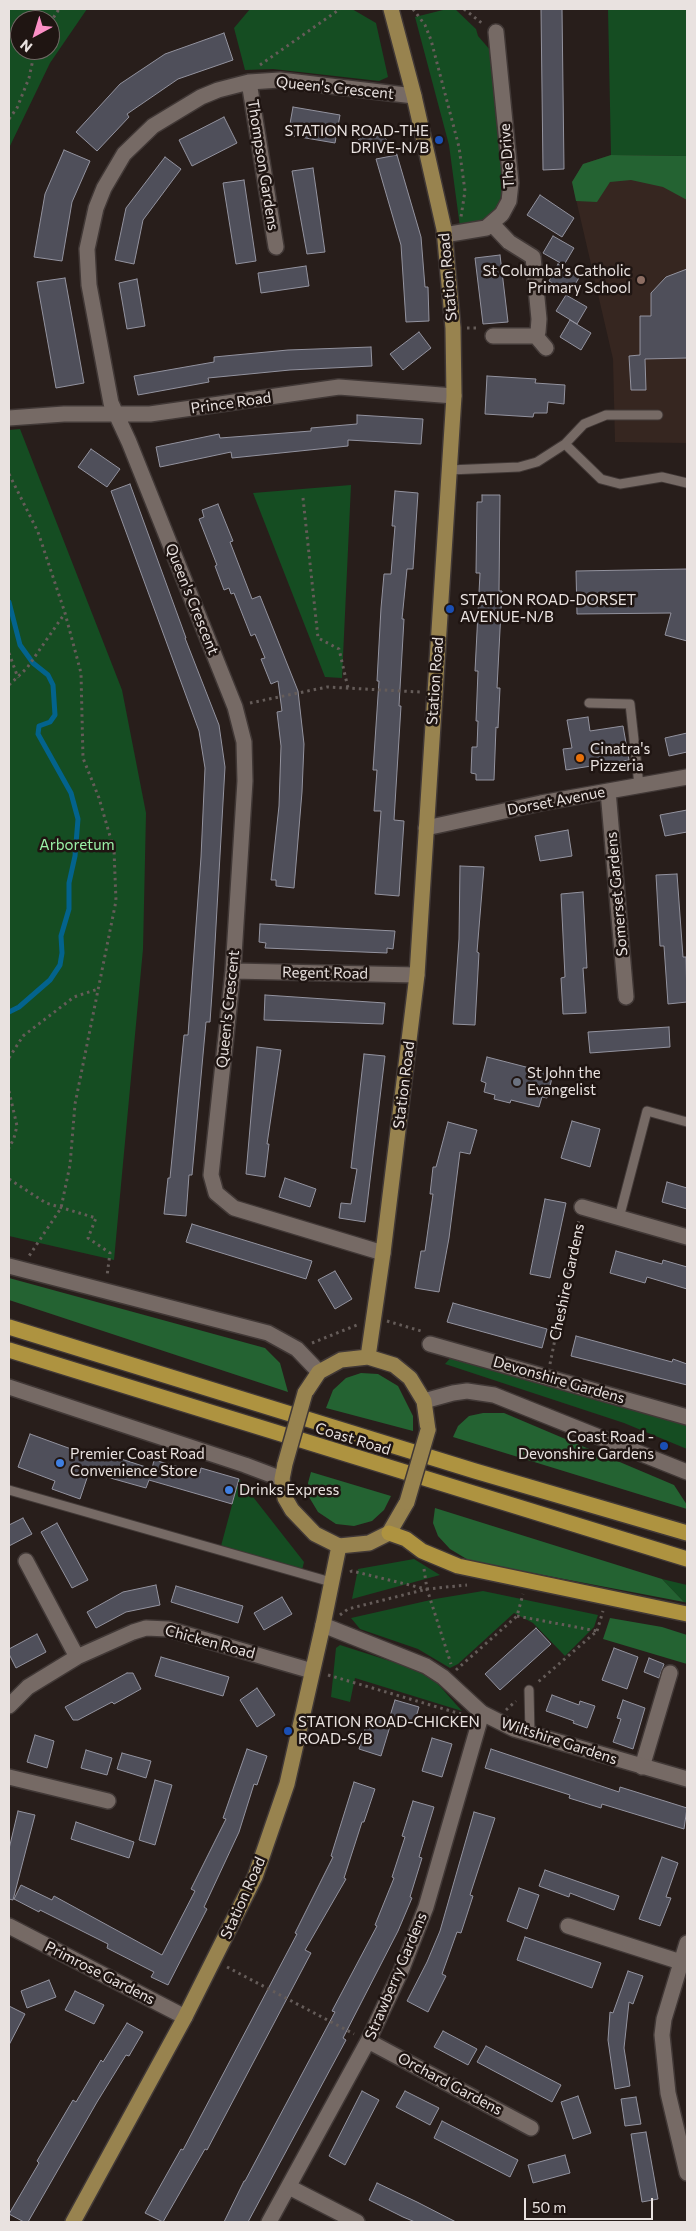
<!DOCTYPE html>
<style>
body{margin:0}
#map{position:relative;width:696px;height:2231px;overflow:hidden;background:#281e1b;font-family:Commissioner,sans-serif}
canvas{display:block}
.frame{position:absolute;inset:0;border:10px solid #e9e2e0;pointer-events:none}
.north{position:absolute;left:10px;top:10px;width:50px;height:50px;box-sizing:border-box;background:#1f1512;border:1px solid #706764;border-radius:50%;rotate:219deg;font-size:14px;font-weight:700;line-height:20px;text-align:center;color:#e9e2e0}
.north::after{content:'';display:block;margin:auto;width:18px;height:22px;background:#fb8fc5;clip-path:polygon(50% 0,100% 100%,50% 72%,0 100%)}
.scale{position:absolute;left:524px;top:2198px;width:129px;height:22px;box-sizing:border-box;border:2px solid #e9e2e0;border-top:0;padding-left:6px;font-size:15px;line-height:18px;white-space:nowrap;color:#e9e2e0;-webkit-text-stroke:4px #1f1512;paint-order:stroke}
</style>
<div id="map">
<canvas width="696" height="2231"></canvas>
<div class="frame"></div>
<div class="north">N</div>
<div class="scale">50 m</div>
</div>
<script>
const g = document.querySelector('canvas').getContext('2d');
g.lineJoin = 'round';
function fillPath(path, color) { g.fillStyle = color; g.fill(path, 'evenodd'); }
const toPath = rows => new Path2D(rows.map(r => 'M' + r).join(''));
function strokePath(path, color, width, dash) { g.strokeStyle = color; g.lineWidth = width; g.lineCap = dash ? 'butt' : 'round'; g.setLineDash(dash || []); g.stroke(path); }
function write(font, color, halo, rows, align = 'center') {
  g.font = font + ' Commissioner,sans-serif'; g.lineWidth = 5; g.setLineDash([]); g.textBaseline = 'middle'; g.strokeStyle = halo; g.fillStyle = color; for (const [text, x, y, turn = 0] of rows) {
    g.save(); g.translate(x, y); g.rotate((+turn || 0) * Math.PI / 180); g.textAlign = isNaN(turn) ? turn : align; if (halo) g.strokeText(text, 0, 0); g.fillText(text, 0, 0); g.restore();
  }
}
fillPath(toPath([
 [611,155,687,156,687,443,615,442,613,359,572,182,583,164]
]), '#362620');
fillPath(toPath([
 [9,9,87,9,50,63,9,148],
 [20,20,50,20,50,50,20,50],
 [250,9,352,9,376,23,388,77,379,81,273,69,245,70,234,28],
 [447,9,455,9,476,29,478,36,491,51,504,187,497,209,482,224,460,227,449,145,415,17],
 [608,9,687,9,687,156,611,155],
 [20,429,122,690,146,813,143,949,114,1260,9,1236,9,430],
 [351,485,342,678,325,677,253,493],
 [453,1355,687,1424,687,1449,624,1423,445,1364],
 [239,1479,304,1562,302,1570,221,1546],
 [414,1559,440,1575,352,1599,358,1569],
 [662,1579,687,1585,687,1603,684,1602],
 [483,1591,598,1615,594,1627,565,1656,533,1623,514,1613,458,1664,450,1668,418,1649,360,1629,351,1618,435,1599],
 [340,1645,415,1669,437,1683,462,1711,355,1678,350,1702,331,1697,336,1648]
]), '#154d22');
fillPath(toPath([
 [611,155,687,156,687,200,663,187,631,180,610,182,597,202,576,201,572,182,583,164],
 [9,1278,265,1348,280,1363,288,1392,9,1300],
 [361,1373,378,1374,398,1386,413,1416,413,1431,326,1408,333,1390,346,1378],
 [483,1413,504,1413,674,1485,687,1505,687,1509,453,1437,458,1426,469,1416],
 [311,1472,391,1496,384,1510,372,1521,354,1526,336,1524,318,1512,309,1497,308,1483],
 [435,1508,662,1579,684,1602,470,1561,450,1549,438,1536,433,1523],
 [610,1618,662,1627,687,1635,687,1664,603,1639]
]), '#246332');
strokePath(toPath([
 [9,602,20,645,33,663,48,675,53,685,55,715,50,722,39,726,38,734,71,793,78,819,75,856,69,883,69,909,61,936,62,953,60,965,50,980,19,1007,9,1012]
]), '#03638d', 5);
const building = toPath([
 [541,9,562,9,564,169,543,170,541,9],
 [224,33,233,60,178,79,127,114,129,117,97,151,76,132,120,84,165,54,224,33],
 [293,107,340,115,335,143,288,135,293,107],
 [224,117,237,143,192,166,179,140,224,117],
 [377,126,397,155,365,149,358,140,377,126],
 [64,150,90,161,72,202,62,261,34,257,45,194,64,150],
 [397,155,421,237,425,287,428,287,429,321,406,322,401,245,376,159,397,155],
 [165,157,181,169,143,220,134,264,115,260,126,208,165,157],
 [313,168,325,252,307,254,292,171,313,168],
 [244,180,256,261,236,264,223,183,244,180],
 [540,195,574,218,562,237,527,215,540,195],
 [553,236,574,248,564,265,543,253,553,236],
 [500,255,508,322,483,324,475,258,500,255],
 [558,264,580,276,570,293,549,281,558,264],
 [306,266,309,286,261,293,258,273,306,266],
 [687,269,687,358,645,359,646,390,631,390,629,356,640,355,640,316,651,316,651,293,666,277,687,269],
 [65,278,84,383,56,388,37,282,65,278],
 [137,279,145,326,127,329,119,283,137,279],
 [566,295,587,307,577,324,556,311,566,295],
 [570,320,591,333,581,350,560,337,570,320],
 [419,332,431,348,403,370,390,354,419,332],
 [371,347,372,366,290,370,208,378,209,382,138,395,134,376,214,362,214,357,288,350,371,347],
 [487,376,536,379,535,383,565,385,564,404,548,402,547,413,534,413,533,417,485,414,487,376],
 [357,415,423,419,421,444,348,440,348,446,232,458,231,452,160,467,156,447,219,434,220,438,311,431,311,428,357,424,357,415],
 [91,449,120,469,107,487,78,467,91,449],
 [130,484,186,638,185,638,219,725,225,767,213,979,210,1022,206,1022,192,1175,189,1175,186,1216,164,1214,168,1178,170,1178,184,1035,188,1035,201,857,205,768,199,731,111,491,130,484],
 [395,491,418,493,413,569,407,569,402,619,404,619,399,706,401,706,394,820,404,821,399,896,375,894,381,811,374,811,377,770,373,770,379,681,377,681,381,608,384,574,391,574,395,526,392,526,395,491],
 [482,495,500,495,499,591,502,591,497,688,500,688,498,728,496,727,494,780,476,780,476,774,471,773,472,747,477,747,478,721,476,721,478,671,475,671,480,573,476,573,477,502,482,502,482,495],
 [218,504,233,541,230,542,252,599,260,596,298,691,304,744,302,792,294,888,276,886,276,880,271,880,279,806,281,746,277,712,282,711,278,681,271,684,261,659,265,658,255,634,251,636,234,593,231,594,229,588,224,590,215,566,217,565,199,519,204,517,202,510,218,504],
 [687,569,687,641,665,635,671,613,577,614,576,571,687,569],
 [588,717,590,731,623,726,629,760,566,770,563,749,572,748,567,720,588,717],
 [687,733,687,752,669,756,665,738,687,733],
 [687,810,687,832,665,836,660,815,687,810],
 [568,830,572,856,540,861,535,836,568,830],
 [460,866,484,867,477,952,479,953,475,1025,453,1024,459,939,460,866],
 [677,874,683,957,686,957,687,1002,668,1004,664,946,660,946,656,875,677,874],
 [583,892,587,968,583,968,586,1013,563,1014,561,978,565,977,561,894,583,892],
 [260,924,395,931,393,949,387,948,387,953,265,948,266,943,259,942,260,924],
 [265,995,385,1003,383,1024,264,1020,265,995],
 [669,1027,670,1047,590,1053,588,1032,669,1027],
 [257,1047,281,1050,267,1144,269,1144,265,1177,246,1174,257,1047],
 [364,1054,385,1056,365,1222,339,1218,341,1203,351,1204,357,1169,351,1168,364,1054],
 [487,1057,553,1074,547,1098,542,1097,539,1107,511,1100,510,1103,494,1099,495,1095,484,1092,486,1083,481,1081,487,1057],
 [572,1121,600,1129,590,1167,561,1158,572,1121],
 [448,1122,477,1130,470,1154,460,1152,449,1238,439,1292,415,1288,421,1251,425,1251,433,1194,430,1194,433,1167,436,1167,448,1122],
 [285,1178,316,1189,310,1207,279,1197,285,1178],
 [667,1182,687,1188,687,1209,662,1202,667,1182],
 [545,1199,566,1203,550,1278,530,1274,545,1199],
 [192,1224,312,1261,306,1279,186,1242,192,1224],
 [616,1251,662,1264,663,1260,687,1267,687,1289,647,1277,645,1283,610,1273,616,1251],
 [335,1271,352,1299,335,1309,318,1280,335,1271],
 [453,1303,547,1329,542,1348,447,1322,453,1303],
 [576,1336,672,1362,673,1359,687,1364,687,1385,571,1356,576,1336],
 [30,1434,104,1461,106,1454,152,1469,154,1460,200,1473,201,1468,239,1479,232,1504,149,1480,146,1488,89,1472,80,1499,52,1489,55,1481,18,1467,30,1434],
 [23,1518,32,1534,9,1546,9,1525,23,1518],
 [57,1523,88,1580,72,1588,41,1532,57,1523],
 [156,1585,160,1605,126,1612,96,1628,87,1612,123,1592,156,1585],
 [176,1586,243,1606,238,1623,171,1602,176,1586],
 [282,1597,292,1614,264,1630,254,1613,282,1597],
 [536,1628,551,1644,500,1690,485,1674,536,1628],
 [37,1634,46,1652,16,1668,9,1654,9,1649,37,1634],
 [614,1648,638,1657,627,1689,602,1680,614,1648],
 [161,1657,229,1677,223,1696,155,1676,161,1657],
 [649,1658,664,1664,659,1678,644,1672,649,1658],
 [127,1673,133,1673,141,1689,114,1704,112,1702,78,1720,73,1720,65,1707,127,1673],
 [257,1688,275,1715,257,1727,240,1700,257,1688],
 [552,1695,579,1705,580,1701,595,1706,587,1728,573,1723,574,1721,546,1711,552,1695],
 [395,1700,419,1707,414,1724,390,1716,395,1700],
 [623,1700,645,1708,633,1749,613,1742,621,1719,617,1718,623,1700],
 [369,1716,391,1723,381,1756,359,1749,369,1716],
 [35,1735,54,1741,47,1768,27,1762,35,1735],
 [432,1738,452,1744,442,1777,422,1771,432,1738],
 [247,1749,267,1756,257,1785,254,1784,239,1832,204,1907,207,1909,168,1985,151,1977,154,1972,107,1948,108,1944,40,1910,39,1912,14,1899,21,1885,52,1900,54,1896,162,1955,195,1891,191,1889,226,1819,223,1818,247,1749],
 [491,1749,619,1792,620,1787,687,1808,684,1829,602,1804,601,1808,569,1798,570,1795,485,1768,491,1749],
 [86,1750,112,1758,107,1775,81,1768,86,1750],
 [122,1753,151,1761,146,1778,117,1769,122,1753],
 [155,1780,172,1785,155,1845,139,1840,155,1780],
 [354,1782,375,1789,364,1822,362,1822,344,1878,346,1879,305,1950,311,1953,207,2150,205,2149,163,2222,145,2213,181,2149,183,2150,297,1934,295,1933,333,1857,331,1856,354,1782],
 [413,1801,434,1807,419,1857,422,1858,410,1897,412,1898,398,1931,343,2038,346,2040,248,2222,224,2222,244,2181,245,2181,335,2012,332,2011,377,1926,375,1925,394,1878,392,1877,405,1837,402,1836,413,1801],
 [18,1811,35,1815,13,1900,9,1899,9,1849,18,1811],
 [474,1812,495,1818,470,1895,473,1896,461,1933,457,1932,442,1974,446,1976,428,2012,407,2001,427,1962,440,1931,474,1812],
 [76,1822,134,1842,129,1858,71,1839,76,1822],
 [662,1857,678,1863,666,1897,671,1898,660,1926,639,1919,662,1857],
 [545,1870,619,1896,614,1910,570,1893,569,1897,539,1886,545,1870],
 [519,1888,539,1895,527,1929,507,1921,519,1888],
 [525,1937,601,1963,592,1988,517,1960,525,1937],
 [628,1971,643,1976,633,2004,629,2002,624,2048,630,2086,615,2089,608,2040,610,2012,613,2013,628,1971],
 [49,1980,56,1997,27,2008,21,1991,49,1980],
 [75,1991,104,2005,94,2024,65,2010,75,1991],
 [9,2006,25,2014,9,2045,9,2006],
 [127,2023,143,2032,129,2056,126,2055,97,2102,28,2222,24,2222,9,2214,39,2163,37,2161,73,2100,76,2102,101,2060,103,2062,127,2023],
 [443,2031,477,2049,468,2065,434,2047,443,2031],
 [486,2046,561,2085,552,2102,477,2062,486,2046],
 [362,2091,379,2100,345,2165,329,2156,362,2091],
 [405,2091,439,2108,430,2125,396,2107,405,2091],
 [578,2096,591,2133,573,2139,561,2102,578,2096],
 [636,2097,641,2124,625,2126,621,2099,636,2097],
 [442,2121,518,2160,510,2177,434,2138,442,2121],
 [646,2132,658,2199,642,2202,631,2134,646,2132],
 [565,2155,570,2173,533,2183,528,2165,565,2155],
 [377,2183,417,2202,456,2222,415,2222,403,2217,369,2200,377,2183]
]);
fillPath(building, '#4f4f5a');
strokePath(building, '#93939f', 1);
const lane = toPath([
 [565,444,601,479,620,484,662,477,687,483],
 [449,470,519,467,537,462,565,444,584,424,606,415,658,415],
 [589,703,630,704,639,785],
 [619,1218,647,1111,687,1122],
 [9,1490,331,1582],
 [529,1690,530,1735]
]);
const street = toPath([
 [249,82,276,247],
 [492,224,509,242,533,257,539,319,538,332,534,336,493,336],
 [444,235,486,228,502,214,509,201,511,183,496,32],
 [535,335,546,348],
 [9,418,64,414,150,414,339,387,454,396],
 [608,791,626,997],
 [426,828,541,803,687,777],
 [233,971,417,975],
 [582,1207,687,1237],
 [383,1253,234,1208,216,1193,211,1175,233,971,245,781,244,742,235,707,129,442,111,403,89,285,87,249,96,208,104,188,124,154,153,126,201,97,218,90,249,82,280,80,414,96],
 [430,1344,687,1417],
 [26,1561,77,1657],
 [9,1706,28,1687,77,1657,133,1632,146,1628,168,1629,312,1671],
 [642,1767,670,1673],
 [9,1777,108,1801],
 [9,1926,185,2017],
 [568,1926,687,1964],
 [687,1943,664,2019,662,2035,668,2093,687,2173],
 [368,2041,531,2128],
 [289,2187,357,2222],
 [269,2222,368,2041,401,1971,426,1907,482,1713]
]);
const secondary = toPath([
 [9,1266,268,1333,297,1349,319,1372],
 [9,1387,245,1465,282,1479],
 [424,1401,453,1393,467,1391,494,1395,687,1472],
 [323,1625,426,1666,443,1677,482,1713,514,1729,687,1779]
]);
const primary = toPath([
 [368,1357,383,1253,417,975,454,396,453,328,444,229,414,96,391,9],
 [305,1393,319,1372,341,1360,368,1357,394,1365,410,1378,424,1401,428,1430],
 [285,1464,282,1479,285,1498,292,1510,315,1534,339,1546,369,1543,389,1533,407,1502],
 [73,2222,185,2017,255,1877,287,1784,323,1625,339,1546]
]);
const highway = toPath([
 [9,1327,475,1471,687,1533],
 [9,1350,687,1559],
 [389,1533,406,1539,422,1551,458,1566,687,1614]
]);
strokePath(lane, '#413836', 11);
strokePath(street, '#413836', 18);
strokePath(secondary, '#413836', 18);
strokePath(primary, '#413836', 18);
strokePath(highway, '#413836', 18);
strokePath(toPath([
 [413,9,425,25,431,40,459,147,465,191,461,217],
 [464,9,483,24],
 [50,23,59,9],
 [260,65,340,9],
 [9,119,17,108,29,78,35,50],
 [467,328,480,328],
 [9,474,38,532,65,613,81,673,83,758,99,798,114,850,116,901,75,1104,70,1165,61,1208,29,1256],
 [303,498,318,638,339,649,348,688],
 [9,653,18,678],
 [9,685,27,668,65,613],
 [250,703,327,687,420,692],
 [9,1058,23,1036,74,997,98,989],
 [9,1091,17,1126,14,1138,9,1148],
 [9,1179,46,1203,96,1218,88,1238,110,1253,107,1276],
 [387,1321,421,1331],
 [312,1343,357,1325],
 [550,1364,579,1220],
 [424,1569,427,1589,451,1664],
 [350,1572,352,1571,426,1589],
 [340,1615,348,1609,427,1589,467,1585],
 [517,1616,597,1631,538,1682],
 [597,1631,603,1611],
 [456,1670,517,1616,523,1594],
 [328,1675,461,1714],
 [506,1710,516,1701],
 [227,1967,354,2034]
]), '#655c59', 3, [2.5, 4]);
strokePath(lane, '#766a65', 9);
strokePath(street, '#766a65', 15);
strokePath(secondary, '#766a65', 15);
strokePath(primary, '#98834f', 15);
strokePath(highway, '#ae9340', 15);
const primaryBridge = toPath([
 [285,1464,305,1393],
 [407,1502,428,1430]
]);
strokePath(primaryBridge, '#413836', 18, []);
strokePath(primaryBridge, '#98834f', 15);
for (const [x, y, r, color] of [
 [439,140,5,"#1a4fb4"],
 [641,280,5,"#8d6e63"],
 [450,609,5,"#1a4fb4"],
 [580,758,5,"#e8710a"],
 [517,1082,5,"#6b7280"],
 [664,1446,5,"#1a4fb4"],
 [60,1463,5,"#3f7fe0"],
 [229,1490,5,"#3f7fe0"],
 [288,1731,5,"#1a4fb4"]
]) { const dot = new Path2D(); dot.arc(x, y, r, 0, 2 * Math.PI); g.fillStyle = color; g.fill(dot); strokePath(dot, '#1f1512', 2); }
write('15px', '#e9e2e0', '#1f1512', [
 ["Queen's Crescent",335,88,6],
 ["The Drive",507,156,-94],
 ["Thompson Gardens",263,165,81],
 ["Station Road",448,277,-95],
 ["Prince Road",231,403,-8],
 ["Queen's Crescent",192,599,68],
 ["Station Road",435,681,-86],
 ["Dorset Avenue",556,801,-11],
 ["Somerset Gardens",617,894,-95],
 ["Regent Road",325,973,1],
 ["Queen's Crescent",228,1009,-84],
 ["Station Road",404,1085,-83],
 ["Cheshire Gardens",567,1282,-78],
 ["Devonshire Gardens",559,1380,16],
 ["Coast Road",353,1439,17],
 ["Chicken Road",210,1642,15],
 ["Wiltshire Gardens",559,1741,18],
 ["Station Road",243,1898,-66],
 ["Primrose Gardens",100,1973,27],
 ["Strawberry Gardens",396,1976,-67],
 ["Orchard Gardens",450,2084,28]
]);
write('15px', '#e9e2e0', '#1f1512', [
 ["STATION ROAD-THE",429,131,"right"],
 ["DRIVE-N/B",429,148,"right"],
 ["St Columba's Catholic",631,271,"right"],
 ["Primary School",631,288,"right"],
 ["STATION ROAD-DORSET",460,600],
 ["AVENUE-N/B",460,617],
 ["Cinatra's",590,749],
 ["Pizzeria",590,766],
 ["St John the",527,1073],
 ["Evangelist",527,1090],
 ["Coast Road -",654,1437,"right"],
 ["Devonshire Gardens",654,1454,"right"],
 ["Premier Coast Road",70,1454],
 ["Convenience Store",70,1471],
 ["Drinks Express",239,1490],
 ["STATION ROAD-CHICKEN",298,1722],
 ["ROAD-S/B",298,1739]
], 'left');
write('15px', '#9bf2a8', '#1f1512', [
 ["Arboretum",77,845]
]);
</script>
